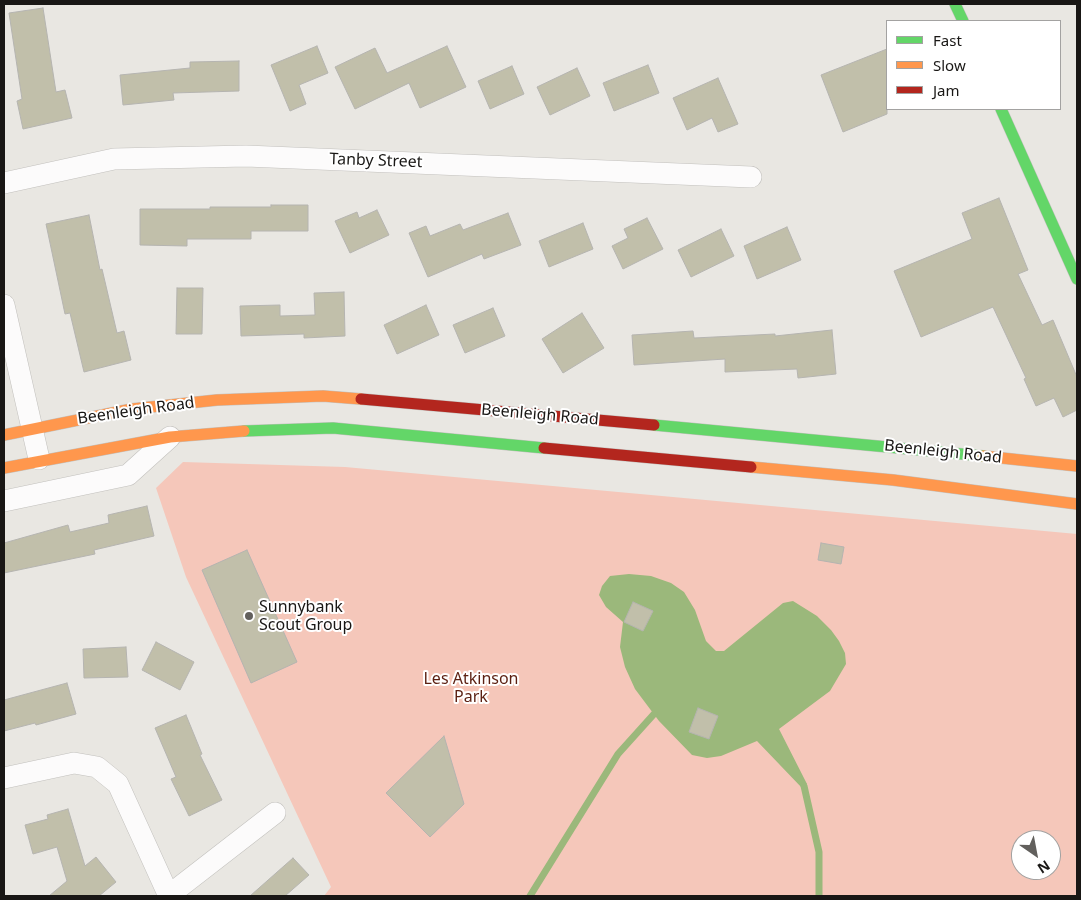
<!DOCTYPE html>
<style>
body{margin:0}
#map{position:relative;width:1081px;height:900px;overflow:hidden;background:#e9e7e2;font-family:"Noto Sans",sans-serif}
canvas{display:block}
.frame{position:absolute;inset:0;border:5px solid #191715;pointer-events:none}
.legend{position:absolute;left:886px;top:20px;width:175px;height:90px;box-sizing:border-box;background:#fff;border:1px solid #a3a2a1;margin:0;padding:6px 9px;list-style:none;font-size:15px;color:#191715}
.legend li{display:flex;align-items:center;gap:10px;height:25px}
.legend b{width:25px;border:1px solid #a3a2a1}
.north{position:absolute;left:1011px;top:830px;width:50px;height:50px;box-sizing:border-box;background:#fff;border:1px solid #a3a2a1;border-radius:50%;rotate:147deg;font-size:14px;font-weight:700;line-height:20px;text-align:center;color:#191715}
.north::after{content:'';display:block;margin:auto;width:18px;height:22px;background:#62605d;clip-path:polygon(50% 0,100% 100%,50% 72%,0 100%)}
</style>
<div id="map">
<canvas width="1081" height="900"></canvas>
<div class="frame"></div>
<ul class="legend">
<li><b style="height:6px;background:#63d668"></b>Fast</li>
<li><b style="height:6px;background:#ff974d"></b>Slow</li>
<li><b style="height:6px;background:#b3261e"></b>Jam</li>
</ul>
<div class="north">N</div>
</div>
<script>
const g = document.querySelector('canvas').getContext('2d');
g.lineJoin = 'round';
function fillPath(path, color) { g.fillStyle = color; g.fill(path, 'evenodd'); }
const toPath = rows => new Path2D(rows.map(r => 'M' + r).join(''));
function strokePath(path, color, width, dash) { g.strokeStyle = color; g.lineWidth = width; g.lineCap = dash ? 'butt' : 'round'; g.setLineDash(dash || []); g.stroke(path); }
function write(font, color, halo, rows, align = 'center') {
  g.font = font + ' "Noto Sans",sans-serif'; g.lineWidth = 4; g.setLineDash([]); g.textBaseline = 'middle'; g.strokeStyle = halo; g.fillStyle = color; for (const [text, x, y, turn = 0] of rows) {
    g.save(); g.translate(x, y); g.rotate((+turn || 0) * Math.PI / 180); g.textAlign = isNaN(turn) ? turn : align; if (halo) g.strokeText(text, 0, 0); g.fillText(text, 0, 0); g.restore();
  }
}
fillPath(toPath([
 [183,462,345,467,1077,534,1077,896,324,896,331,887,186,577,156,488],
 [1021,840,1051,840,1051,870,1021,870]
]), '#f5c7ba');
fillPath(toPath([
 [629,574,651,576,671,583,684,592,695,610,706,641,716,651,724,651,783,603,793,601,817,616,831,630,839,641,845,653,846,664,830,691,779,729,807,784,802,788,757,741,721,756,707,758,692,755,659,721,635,689,625,667,620,647,623,622,606,607,599,595,602,586,610,576]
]), '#9bb87b');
strokePath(toPath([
 [804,786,819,852,819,896],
 [530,896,618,754,654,714]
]), '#9bb87b', 7);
const building = toPath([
 [43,8,56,92,65,90,72,118,23,129,17,101,22,99,9,13,43,8],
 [317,46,328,73,299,85,306,104,290,111,271,65,317,46],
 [447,46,466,87,420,108,409,83,355,109,335,67,375,48,387,73,447,46],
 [887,49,887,114,843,132,821,75,887,49],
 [239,61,239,91,173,93,174,100,123,105,120,75,190,68,190,62,239,61],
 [648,65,659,93,614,111,603,83,648,65],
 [512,66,524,94,490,109,478,81,512,66],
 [577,68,590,96,550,115,537,87,577,68],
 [718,78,738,124,718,132,712,118,687,130,673,98,718,78],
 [999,198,1028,270,1018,274,1042,325,1053,320,1077,377,1077,410,1063,417,1054,398,1036,406,1024,379,1026,378,993,307,921,337,894,271,972,239,962,213,999,198],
 [271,205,308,205,308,231,251,231,251,239,187,239,187,246,140,245,140,209,210,209,210,207,271,207,271,205],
 [377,210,389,235,350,253,335,221,357,212,359,218,377,210],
 [508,213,521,245,484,259,482,254,428,277,409,233,426,226,430,236,460,224,463,230,508,213],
 [89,215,100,270,102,269,117,333,124,331,131,360,84,372,70,313,65,314,46,224,89,215],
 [647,218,663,249,623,269,612,246,628,238,624,229,647,218],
 [583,223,593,249,549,267,539,241,583,223],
 [787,227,801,260,757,279,744,246,787,227],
 [721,229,734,256,691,277,678,250,721,229],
 [177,288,203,288,202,334,176,334,177,288],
 [344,292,345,336,304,338,304,334,241,336,240,306,280,305,280,316,315,315,314,293,344,292],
 [426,305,439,335,397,354,384,325,426,305],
 [493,308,505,336,465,353,453,325,493,308],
 [582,313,604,348,563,373,542,339,582,313],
 [832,330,836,374,798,378,797,369,725,372,725,359,634,365,632,335,693,331,694,338,775,334,775,336,832,330],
 [147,506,154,536,94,550,95,554,4,573,4,543,68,525,70,532,109,523,108,515,147,506],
 [821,543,844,547,841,564,818,560,821,543],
 [247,550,297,662,251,683,202,570,247,550],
 [633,602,653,611,643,631,624,622,633,602],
 [156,642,194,662,180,690,142,670,156,642],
 [126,647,128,677,84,678,83,649,126,647],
 [67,683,76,714,36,725,35,723,4,731,4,700,67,683],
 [698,708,718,716,709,739,689,732,698,708],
 [186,715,202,754,200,755,222,800,189,816,171,779,176,777,155,728,186,715],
 [444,736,464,804,430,837,386,793,444,736],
 [68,809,85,866,96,857,116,882,99,896,49,896,67,881,57,847,33,854,25,825,48,819,47,815,68,809],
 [293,858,309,875,285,896,250,896,293,858]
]);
fillPath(building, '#c1bfaa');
strokePath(building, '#b5b4b0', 1);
const street = toPath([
 [4,183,114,159,246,156,751,177],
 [4,305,39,459],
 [4,501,128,475,170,437],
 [4,778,74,763,97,767,118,784,169,896],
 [168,896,275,813]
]);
const fast = toPath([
 [955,4,963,21],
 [1001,109,1077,279],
 [654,425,983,456],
 [244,431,333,428,544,448]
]);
const slow = toPath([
 [4,435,132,409,217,400,323,396,361,399],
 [983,456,1077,466],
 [751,467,893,480,1077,504],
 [4,468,170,437,244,431]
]);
const jam = toPath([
 [361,399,654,425],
 [544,448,751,467]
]);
strokePath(street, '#c2c0bd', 22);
strokePath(fast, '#c2c0bd', 12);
strokePath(slow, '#c2c0bd', 12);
strokePath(jam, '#c2c0bd', 12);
strokePath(street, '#fcfbfb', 21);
strokePath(fast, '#63d668', 11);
strokePath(slow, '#ff974d', 11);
strokePath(jam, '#b3261e', 11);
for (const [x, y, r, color] of [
 [249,616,5,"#62605d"]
]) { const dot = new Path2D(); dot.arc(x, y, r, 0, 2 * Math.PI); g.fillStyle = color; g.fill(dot); strokePath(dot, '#fff', 2); }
write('16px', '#191715', '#fff', [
 ["Tanby Street",376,161,2],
 ["Beenleigh Road",136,411,-8],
 ["Beenleigh Road",540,415,5],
 ["Beenleigh Road",943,452,6]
]);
write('16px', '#191715', '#fff', [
 ["Sunnybank",259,607],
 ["Scout Group",259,625]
], 'left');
write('16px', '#5b1f11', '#fff', [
 ["Les Atkinson",471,679],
 ["Park",471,697]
]);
</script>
